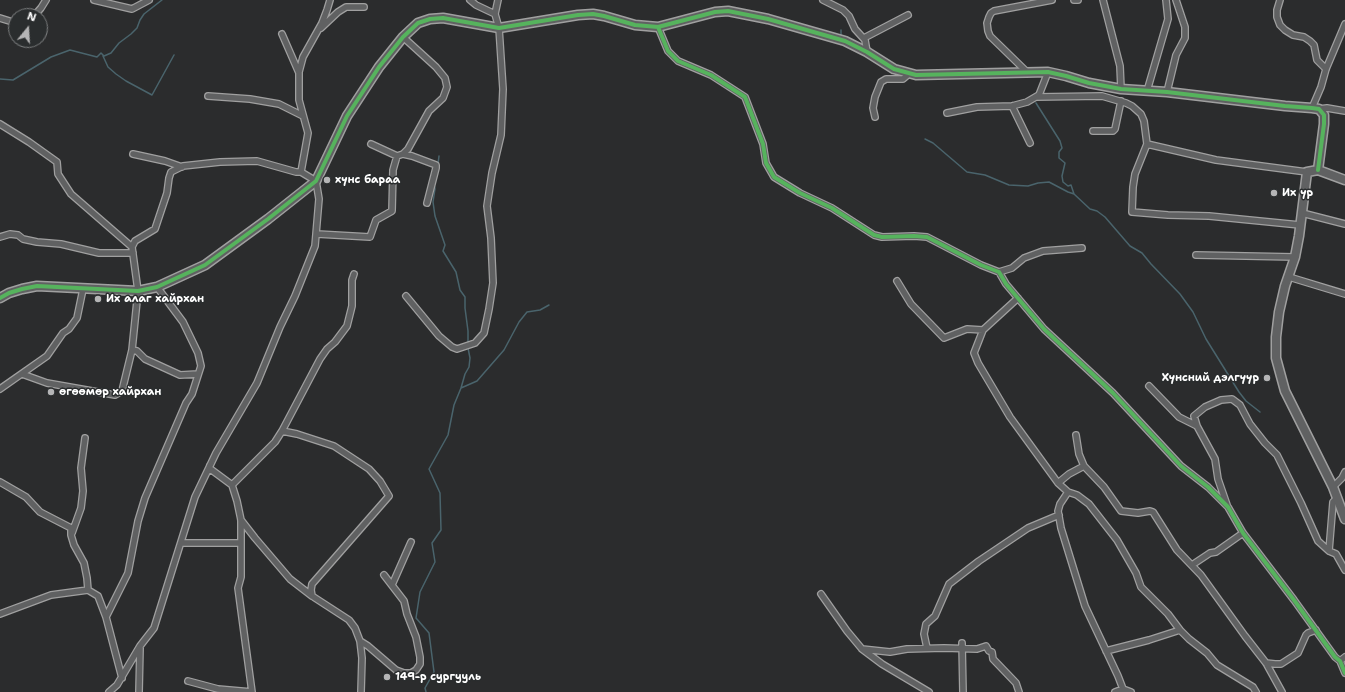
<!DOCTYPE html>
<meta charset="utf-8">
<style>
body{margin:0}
#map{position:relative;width:1345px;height:692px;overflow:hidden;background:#2b2c2d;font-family:"Shantell Sans",sans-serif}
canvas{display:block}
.north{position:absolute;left:8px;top:8px;width:40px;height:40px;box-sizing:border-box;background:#2a2d2e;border:1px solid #7f8182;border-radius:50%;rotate:18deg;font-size:11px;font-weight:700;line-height:16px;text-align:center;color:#fff}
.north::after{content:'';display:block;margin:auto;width:14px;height:18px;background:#b5b5b6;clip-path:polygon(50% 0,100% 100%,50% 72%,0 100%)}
</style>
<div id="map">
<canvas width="1345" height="692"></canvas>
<div class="north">N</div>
</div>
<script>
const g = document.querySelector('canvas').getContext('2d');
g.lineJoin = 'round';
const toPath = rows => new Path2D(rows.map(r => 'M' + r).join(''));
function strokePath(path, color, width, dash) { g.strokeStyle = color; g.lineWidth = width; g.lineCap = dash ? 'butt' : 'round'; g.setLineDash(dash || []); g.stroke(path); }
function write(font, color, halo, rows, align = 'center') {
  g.font = font + ' "Shantell Sans",sans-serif'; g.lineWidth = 3; g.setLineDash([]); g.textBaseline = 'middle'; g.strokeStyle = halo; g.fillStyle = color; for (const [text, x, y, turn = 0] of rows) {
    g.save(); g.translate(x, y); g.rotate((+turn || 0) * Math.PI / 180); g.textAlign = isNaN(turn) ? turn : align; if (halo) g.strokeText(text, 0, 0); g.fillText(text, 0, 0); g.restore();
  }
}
strokePath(toPath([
 [841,35,841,30],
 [103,56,108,67,116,74,126,81,152,95,174,55],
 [0,79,13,80,51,57,70,50,97,57,101,53,104,56,111,53,119,43,131,34,137,28,140,20,144,14,162,0],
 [1036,103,1060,141,1062,148,1059,152,1059,158,1065,163,1062,176,1063,182,1068,186,1071,185,1074,194],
 [925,139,933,143,967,172,985,175,1009,185,1028,186,1038,183,1049,182,1068,192,1074,194,1090,209,1097,211,1105,217,1130,246,1142,253,1151,264,1180,294,1193,312,1206,339,1239,392,1246,401,1260,412],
 [438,164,439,156],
 [434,184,435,189,433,202,435,216,445,245,443,251,456,272,460,290,465,297,465,308,468,331,468,344],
 [461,388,465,374,469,367,470,358,468,348],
 [426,692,425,688,434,672,429,633,416,618,420,592,435,562,432,543,441,530,440,493,429,469,448,435,454,405,461,388,477,381,504,350,519,322,527,312,540,310,549,305]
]), '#4a646c', 1.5);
const street = toPath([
 [94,0,132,9,149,0],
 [470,0,476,5,495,14],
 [823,0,843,10,849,16,855,29,865,40,867,52],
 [1074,0,1078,0],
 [1103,0,1120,66,1121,89],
 [1280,0,1277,10,1277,17,1280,25,1285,30,1293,35,1304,37,1310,41,1314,45,1317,60,1326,69],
 [34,16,41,8,46,0],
 [0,18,16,23],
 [658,27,668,51,678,61,711,75,745,97,763,144,766,163,774,177,800,193,832,208,874,235,882,237,914,236,927,237,981,265,999,272,1006,284,1044,329,1113,393,1181,466,1208,487,1228,507,1243,533,1294,600,1335,657,1340,661,1345,673],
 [321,28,338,12,346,7,364,7],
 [282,34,299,73,299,100,308,133,301,172],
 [864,38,908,15],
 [299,72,303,57,322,23,327,10,330,0],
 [1027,72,990,36,988,31,987,23,989,17,991,13,994,11,1052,0],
 [1147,91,1168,19,1166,0],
 [1167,92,1176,55,1185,38,1185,27,1176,0],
 [208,96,250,99,279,104,303,116],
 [1036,97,1102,96,1126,103,1132,106,1141,114,1144,121,1147,144],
 [1012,106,1030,143],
 [1312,108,1321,87,1326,69,1345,24],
 [1319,109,1327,108,1345,111],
 [947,113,977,107,1012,106,1027,102,1039,95,1048,72],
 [875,117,873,108,875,97,881,82,886,79,903,79,910,73],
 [0,124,29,142,57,162,58,174,71,194,132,247],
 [1093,131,1113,131,1115,129,1121,101],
 [371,144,397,156],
 [133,154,165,161,182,167],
 [403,154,412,156,436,165,436,168,427,203],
 [1302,213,1345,224],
 [1300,225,1209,216,1168,215,1132,212,1133,187,1135,174,1147,144,1216,160,1307,172],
 [317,234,370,237,376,220,392,211,393,170,397,156,403,154,408,149,429,111,443,98,447,87,445,78,436,67,403,37],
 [0,237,10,234,18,235,23,239,37,242,61,244,99,253,133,253],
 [1196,255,1295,257],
 [999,272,1012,268,1024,258,1043,251,1082,248],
 [1289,277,1345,294],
 [897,281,911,304,944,338,967,329,983,330,1018,298],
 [406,296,439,336,452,347,457,349,475,343,484,333,489,309,493,283,491,238,487,206,492,173,501,135,503,89,499,28,495,14,498,0],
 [983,330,974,353,978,363,1010,417,1058,483],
 [22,374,47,383,115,395,122,391,132,350,137,351,145,359,180,375,198,374],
 [1149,386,1179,417,1197,426],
 [0,389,47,356,63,333,69,329,77,318,83,289],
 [282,431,320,359,327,349,335,342,347,326,352,306,352,280,354,274],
 [1076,435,1079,454,1084,466,1104,487,1121,511,1138,513,1150,511,1153,512,1177,550,1201,575,1245,636,1266,663,1282,692],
 [210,465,209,468,232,485,237,501,241,520,241,577,238,588,252,692],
 [1084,466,1069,474,1058,483,1068,492,1077,495,1089,504,1117,540,1136,573,1141,587,1168,614,1180,630],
 [0,482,26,497,40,512,71,528,71,535,74,545,84,563,87,578,88,590,98,596,106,617],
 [232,485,275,442,282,431,297,434,334,446,369,469,380,481,389,496,312,584,311,590,312,596,349,620,355,628,360,641,362,658,361,692],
 [1333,487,1342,478,1345,472],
 [1068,492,1060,504,1058,511,1061,528,1085,606,1118,676,1123,689],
 [1337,498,1333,502,1329,551,1336,554,1345,570],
 [1227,505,1218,479,1215,459,1197,426,1194,416,1205,407,1221,400,1232,399,1240,405,1250,424,1265,443,1277,455,1301,503,1318,541,1329,551],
 [241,520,255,538,290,579,312,596],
 [72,533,81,508,83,491,81,468,85,438],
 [181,543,240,543],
 [1192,565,1210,553,1216,552,1243,533],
 [392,585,411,542],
 [821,594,847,631,862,649,882,664,929,692],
 [0,614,51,595,88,590],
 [360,641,368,646,396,670,404,673,411,673,416,670,420,664,420,657,416,637,407,614,404,601,384,575],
 [962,643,963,692],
 [927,648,924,634,926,624,935,616,949,584,979,561,1028,528,1059,515],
 [862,649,890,652,907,649,944,648,977,649,986,646,989,651,992,652,993,659,1016,683,1019,692],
 [1106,651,1149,640,1180,630,1189,639,1207,653,1217,665,1253,687,1256,692],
 [1340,661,1345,657],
 [1266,663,1275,664,1281,664,1298,653,1306,635,1308,633,1316,630],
 [122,678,106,617,128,573,138,521,145,498,186,403,192,394,201,366,198,353,183,322,157,287],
 [188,681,218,689,252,692],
 [109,692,117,685,140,646,154,628,195,497,216,453,257,383,280,327,295,296,315,246,319,199,316,181,301,172,296,172,257,161,220,162,183,166,171,172,169,178,167,193,155,229,135,241,132,247,138,291,132,350],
 [139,692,140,648],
 [1115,692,1123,689,1131,692]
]);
const secondary = toPath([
 [1345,180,1318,170,1307,172,1299,236,1295,257,1285,286,1279,312,1276,337,1276,358,1285,391,1333,487,1345,519],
 [0,298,9,293,22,289,37,286,138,291,157,287,205,265,268,219,316,181,347,116,379,67,403,37,418,23,430,19,443,18,499,28,578,15,593,14,604,16,635,25,658,27,715,12,728,11,768,19,845,41,867,52,894,69,916,75,1048,72,1066,76,1089,83,1121,89,1167,92,1285,106,1312,108,1319,109,1324,115,1324,124,1318,170]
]);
strokePath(street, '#a0a0a0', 8);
strokePath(secondary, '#a0a0a0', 11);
strokePath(street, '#606162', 5.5);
strokePath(secondary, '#606162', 8);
strokePath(toPath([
 [658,27,668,51,678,61,711,75,745,97,763,144,766,163,774,177,800,193,832,208,874,235,882,237,914,236,927,237,981,265,999,272,1006,284,1044,329,1113,393,1181,466,1208,487,1228,507,1243,533,1294,600,1335,657,1340,661,1345,673],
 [0,298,9,293,22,289,37,286,138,291,157,287,205,265,268,219,316,181,347,116,379,67,403,37,418,23,430,19,443,18,499,28,578,15,593,14,604,16,635,25,658,27,715,12,728,11,768,19,845,41,867,52,894,69,916,75,1048,72,1066,76,1089,83,1121,89,1167,92,1285,106,1312,108,1319,109,1324,115,1324,124,1318,170]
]), '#56b35d', 4);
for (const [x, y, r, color] of [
 [327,180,4,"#b5b5b6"],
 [1274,193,4,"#b5b5b6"],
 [98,299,4,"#b5b5b6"],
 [1267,378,4,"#b5b5b6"],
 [51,392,4,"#b5b5b6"],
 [387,677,4,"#b5b5b6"]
]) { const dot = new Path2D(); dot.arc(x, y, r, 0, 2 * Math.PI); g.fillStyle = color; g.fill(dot); strokePath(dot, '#2a2d2e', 1.5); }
write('bold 11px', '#fff', '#2a2d2e', [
 ["хүнс бараа",335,180],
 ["Их үр",1282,193],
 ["Их алаг хайрхан",106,299],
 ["Хүнсний дэлгүүр",1259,378,"right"],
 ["өгөөмөр хайрхан",59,392],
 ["149-р сургууль",395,677]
], 'left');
</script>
